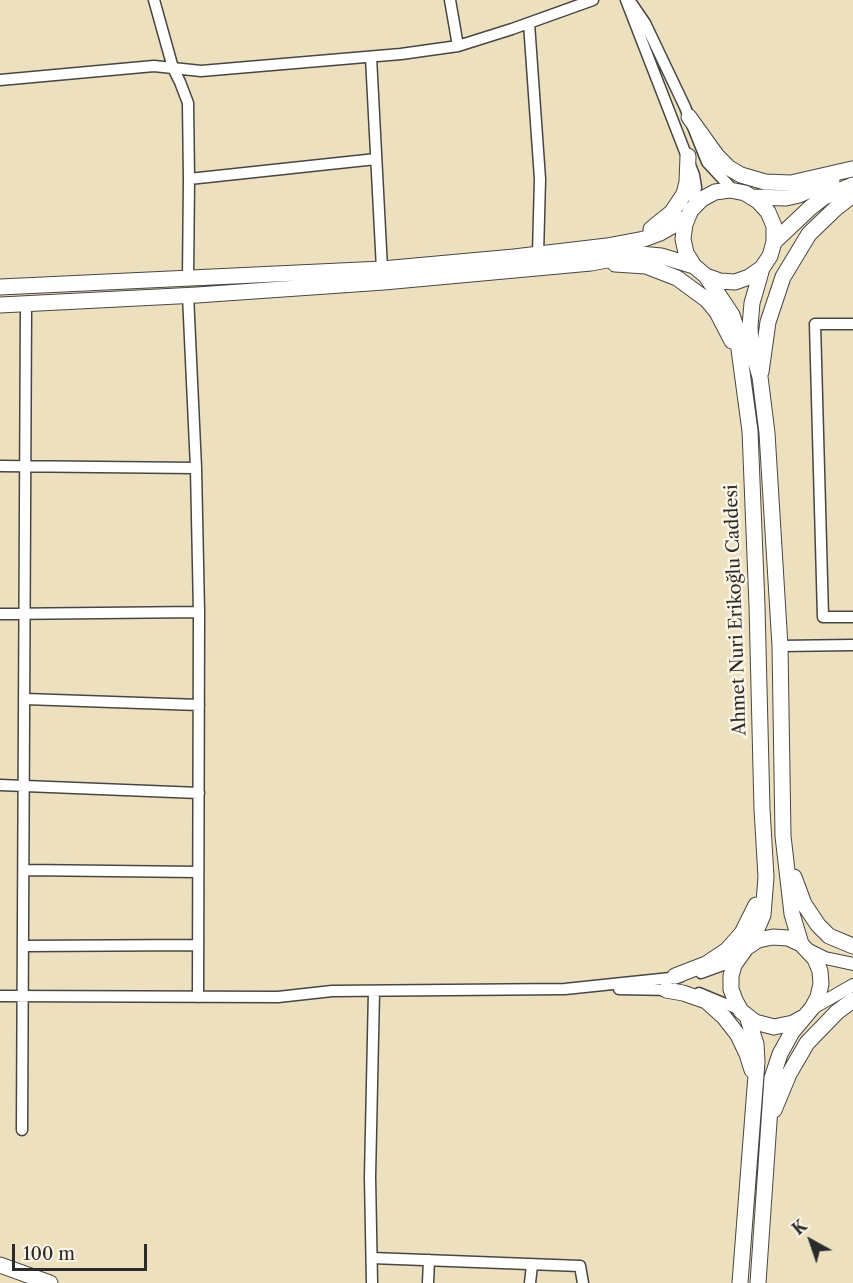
<!DOCTYPE html>
<meta charset="utf-8">
<style>
body{margin:0}
#map{position:relative;width:853px;height:1283px;overflow:hidden;background:#ece0bf;font-family:"Libre Caslon Text",serif}
canvas{display:block}
.north{position:absolute;left:781px;top:1211px;width:60px;height:60px;-webkit-text-stroke:4px #fcf5e5;paint-order:stroke;rotate:320deg;font-size:16px;font-weight:700;line-height:24px;text-align:center;color:#2b2b2b}
.north::after{content:'';display:block;margin:auto;width:21px;height:27px;background:#2b2b2b;clip-path:polygon(50% 0,100% 100%,50% 72%,0 100%)}
.scale{position:absolute;left:12px;top:1244px;width:135px;height:27px;box-sizing:border-box;border:3px solid #2b2b2b;border-top:0;padding-left:8px;font-size:18px;line-height:21px;white-space:nowrap;color:#2b2b2b;-webkit-text-stroke:4px #fcf5e5;paint-order:stroke}
</style>
<div id="map">
<canvas width="853" height="1283"></canvas>
<div class="north">K</div>
<div class="scale">100 m</div>
</div>
<script>
const g = document.querySelector('canvas').getContext('2d');
g.lineJoin = 'round';
const toPath = rows => new Path2D(rows.map(r => 'M' + r).join(''));
function strokePath(path, color, width, dash) { g.strokeStyle = color; g.lineWidth = width; g.lineCap = dash ? 'butt' : 'round'; g.setLineDash(dash || []); g.stroke(path); }
function write(font, color, halo, rows, align = 'center') {
  g.font = font + ' "Libre Caslon Text",serif'; g.lineWidth = 5; g.setLineDash([]); g.textBaseline = 'middle'; g.strokeStyle = halo; g.fillStyle = color; for (const [text, x, y, turn = 0] of rows) {
    g.save(); g.translate(x, y); g.rotate((+turn || 0) * Math.PI / 180); g.textAlign = isNaN(turn) ? turn : align; if (halo) g.strokeText(text, 0, 0); g.fillText(text, 0, 0); g.restore();
  }
}
const minor = toPath([
 [154,0,173,68,180,82,188,103,189,179,188,279],
 [450,0,458,46],
 [626,0,694,175,696,187,693,208],
 [632,4,645,23,685,107,707,162,734,191],
 [529,23,540,179,538,254],
 [371,57,382,269],
 [0,80,154,66,201,71,401,54,458,46,512,29,593,0],
 [189,179,376,159],
 [188,295,196,468,199,612,198,997],
 [853,324,815,324,823,617,853,617],
 [0,466,196,468],
 [0,614,199,612],
 [780,646,853,645],
 [25,699,199,705],
 [0,785,199,793],
 [24,870,198,872],
 [24,946,198,945],
 [701,973,723,965,738,956],
 [619,989,672,990],
 [699,993,740,1010],
 [0,996,278,997,332,991,565,989,680,977],
 [22,1130,26,304],
 [372,1258,580,1266,583,1283],
 [372,1283,370,1177,374,991],
 [428,1283,429,1260],
 [530,1283,532,1265]
]);
const tertiary = toPath([
 [809,950,825,958,853,964],
 [813,1008,853,985]
]);
const primary = toPath([
 [689,117,717,156,729,168,741,175,765,182,791,183,852,169],
 [751,197,786,198,799,195,832,180],
 [651,229,672,212,684,194,687,182,688,156],
 [774,242,810,208,824,197,853,185],
 [615,264,646,266,677,278,707,300,717,312,732,341],
 [762,268,749,277,735,282,720,281,706,276,694,266,686,253,683,239,685,224,691,210,702,199,715,192,730,190,745,193,758,201,768,212,774,226,774,242,770,256,762,268,757,286,752,303,750,326,751,346,760,377,767,433,780,646,783,836,792,914,801,944],
 [706,276,732,315,736,327,750,431,757,606,762,809,766,877,763,915,753,938,746,948],
 [0,287,382,269,514,257,607,246,644,239,660,233,688,217],
 [0,305,197,295,384,282,591,263,640,254,661,256,694,266],
 [761,372,768,322,783,277,809,234,835,209,853,195],
 [794,877,804,904,818,925,829,936,853,946],
 [675,976,706,964,727,950,742,933,756,905],
 [666,990,683,993,706,1001,724,1017,738,1035,747,1054,752,1070],
 [774,1110,789,1074,807,1043,837,1012,853,1000],
 [0,1265,50,1283],
 [740,1283,757,1062,756,1044,747,1016],
 [758,1283,772,1078,780,1054,792,1032,812,1008,818,997,821,984,820,971,815,959,801,944,788,938,773,937,758,940,746,948,734,965,731,976,731,989,735,1000,741,1011,755,1022,774,1027,793,1023,802,1018]
]);
strokePath(minor, '#484641', 13);
strokePath(tertiary, '#484641', 14);
strokePath(primary, '#484641', 17);
strokePath(minor, '#fff', 10);
strokePath(tertiary, '#fff', 12);
strokePath(primary, '#fff', 15);
write('18px', '#2b2b2b', '#fcf5e5', [
 ["Ahmet Nuri Erikoğlu Caddesi",736,610,-92]
]);
</script>
